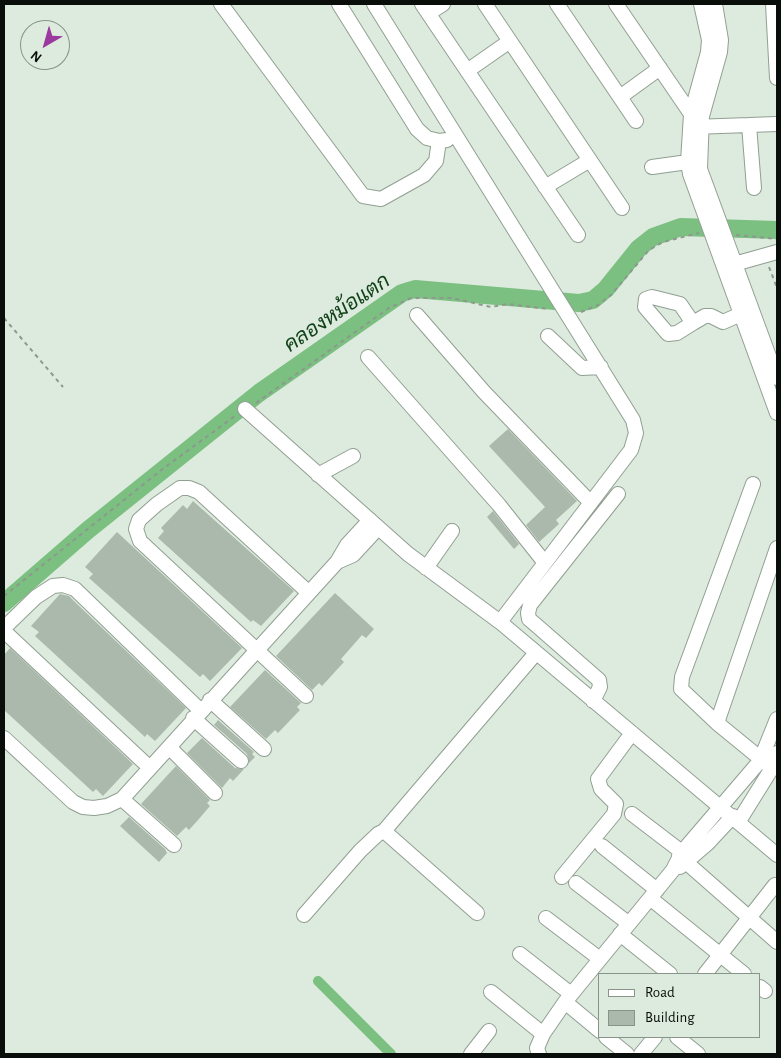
<!DOCTYPE html>
<meta charset="utf-8">
<style>
body{margin:0}
#map{position:relative;width:781px;height:1058px;overflow:hidden;background:#dcebdd;font-family:"Alegreya Sans",sans-serif}
canvas{display:block}
.frame{position:absolute;inset:0;border:5px solid #090e0a;pointer-events:none}
.legend{position:absolute;left:598px;top:973px;width:162px;height:65px;box-sizing:border-box;background:#dcebdd;border:1px solid #889389;margin:0;padding:6px 9px;list-style:none;font-size:15px;color:#090e0a}
.legend li{display:flex;align-items:center;gap:10px;height:25px}
.legend b{width:25px;border:1px solid #889389}
.north{position:absolute;left:20px;top:20px;width:50px;height:50px;box-sizing:border-box;background:#dcebdd;border:1px solid #889389;border-radius:50%;rotate:218deg;font-size:14px;font-weight:700;line-height:20px;text-align:center;color:#090e0a}
.north::after{content:'';display:block;margin:auto;width:18px;height:22px;background:#9b399f;clip-path:polygon(50% 0,100% 100%,50% 72%,0 100%)}
</style>
<div id="map">
<canvas width="781" height="1058"></canvas>
<div class="frame"></div>
<ul class="legend">
<li><b style="height:6px;background:#fff"></b>Road</li>
<li><b style="height:14px;background:#abb9ac"></b>Building</li>
</ul>
<div class="north">N</div>
</div>
<script>
const g = document.querySelector('canvas').getContext('2d');
g.lineJoin = 'round';
const toPath = rows => new Path2D(rows.map(r => 'M' + r).join(''));
function strokePath(path, color, width, dash) { g.strokeStyle = color; g.lineWidth = width; g.lineCap = dash ? 'butt' : 'round'; g.setLineDash(dash || []); g.stroke(path); }
function fillPath(path, color) { g.fillStyle = color; g.fill(path, 'evenodd'); }
function write(font, color, halo, rows, align = 'center') {
  g.font = font + ' "Alegreya Sans",Sarabun,sans-serif'; g.lineWidth = 4; g.setLineDash([]); g.textBaseline = 'middle'; g.strokeStyle = halo; g.fillStyle = color; for (const [text, x, y, turn = 0] of rows) {
    g.save(); g.translate(x, y); g.rotate((+turn || 0) * Math.PI / 180); g.textAlign = isNaN(turn) ? turn : align; if (halo) g.strokeText(text, 0, 0); g.fillText(text, 0, 0); g.restore();
  }
}
strokePath(toPath([
 [318,981,391,1054]
]), '#7bbf81', 10);
strokePath(toPath([
 [4,603,88,530,259,393,402,293,415,289,579,303,593,300,606,289,639,248,653,237,681,227,777,230]
]), '#7bbf81', 18);
fillPath(toPath([
 [508,429,577,501,556,520,559,524,539,542,526,525,545,507,489,446],
 [193,501,294,591,261,626,253,620,251,622,158,538,164,531,161,528,183,505,187,509],
 [493,511,519,544,514,549,487,517],
 [117,532,242,648,210,681,203,674,200,677,89,578,93,574,85,567],
 [335,593,374,629,366,638,362,635,341,659,344,662,322,686,319,683,312,690,276,656],
 [60,594,69,596,77,604,186,708,155,741,147,734,145,737,35,636,39,632,31,626],
 [10,648,133,764,103,796,96,789,93,792,4,710,4,655],
 [265,670,301,703,297,707,300,710,278,733,275,730,266,739,230,707],
 [218,720,254,752,252,754,255,757,249,763,247,754,214,725],
 [202,738,235,768,244,769,233,781,230,778,222,788,187,753],
 [176,766,210,800,207,803,210,806,198,820,189,830,186,827,177,836,141,804],
 [129,817,165,849,167,853,159,862,120,826]
]), '#abb9ac');
const minor = toPath([
 [221,4,363,196,381,199,424,175,436,161,439,141],
 [339,4,417,129,427,138,439,141,447,140],
 [374,4,633,420,636,433,631,450,500,622,777,855],
 [422,4,578,235],
 [485,4,622,208],
 [557,4,636,121],
 [616,4,691,114],
 [701,4,709,40,708,52,691,114,688,162,690,174,777,413],
 [715,4,721,40,720,52,702,116,700,169,777,378],
 [773,4,777,78],
 [429,13,443,4],
 [467,71,510,41],
 [620,97,660,68],
 [749,125,754,188],
 [693,127,777,124],
 [652,167,688,162],
 [545,187,590,160],
 [727,266,777,252],
 [417,315,484,392,590,502],
 [693,323,680,304,652,297,646,299,645,307,668,334,677,333,693,323,705,316,711,316,723,322,741,314],
 [548,336,582,368,601,367],
 [368,357,499,505,545,563],
 [245,409,408,554,500,622],
 [318,475,353,456],
 [753,484,682,677,681,689,717,723,772,768],
 [337,562,353,555,378,528],
 [426,568,452,531],
 [4,628,36,597,53,586,63,585,75,589,201,711],
 [4,631,150,768],
 [306,696,140,541,136,529,139,520,157,504,180,488,189,488,199,492,309,593],
 [210,700,264,749],
 [593,701,600,687,599,680,536,625,529,619,528,613,530,605,618,494],
 [193,718,241,761],
 [717,723,777,548],
 [4,738,73,802,83,807,94,808,107,806,122,799,337,562,347,545,370,520],
 [169,747,215,793],
 [122,799,174,845],
 [632,814,687,856],
 [739,821,772,768,777,753],
 [602,846,657,890],
 [679,856,777,942],
 [680,867,707,844,733,816],
 [562,877,614,814,616,804,601,789,598,779,632,733],
 [576,883,628,923],
 [650,898,744,974],
 [477,913,384,831,536,653],
 [304,915,360,851,378,834,384,831],
 [546,918,600,959],
 [620,934,670,974],
 [520,954,571,994],
 [705,974,775,885],
 [760,987,765,991],
 [491,992,543,1034],
 [565,1002,600,1031],
 [606,1037,627,1054],
 [677,1037,698,1054],
 [471,1054,489,1031],
 [539,1054,537,1048,543,1034,565,1002,673,870,682,852,760,761,777,719],
 [641,1054,655,1037]
]);
strokePath(minor, '#919f92', 16);
strokePath(toPath([
 [736,235,777,239],
 [769,267,777,288],
 [581,312,598,305,611,295,649,250,663,242,699,233],
 [4,318,63,387],
 [256,403,389,308,411,298,452,298,491,307,507,304,549,309],
 [4,596,164,468,235,416]
]), '#8d988e', 2, [4, 4]);
strokePath(minor, '#fff', 14);
write('italic 21px', '#12421a', '#dcebdd', [
 ["คลองหม้อแตก",337,313,-34]
]);
</script>
